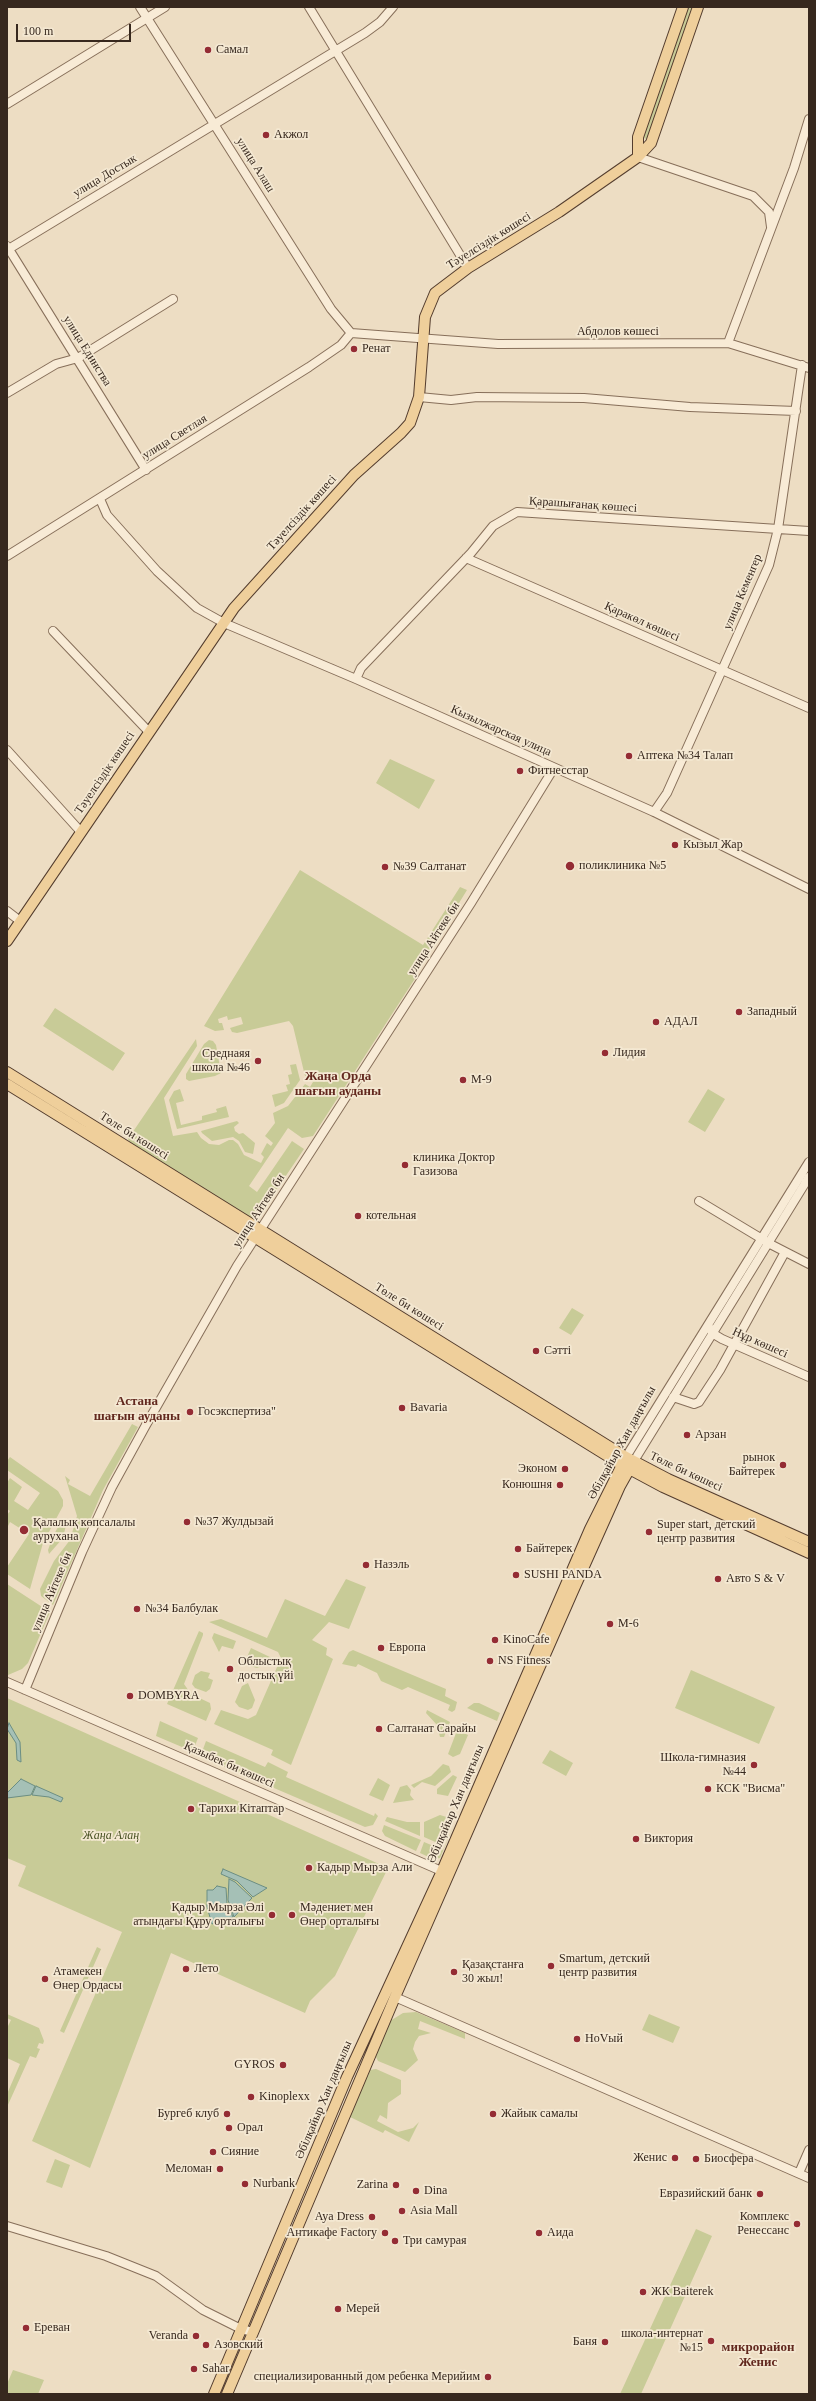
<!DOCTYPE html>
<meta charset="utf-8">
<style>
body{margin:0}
#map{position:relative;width:816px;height:2401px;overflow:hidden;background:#edddc3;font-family:"Times New Roman",serif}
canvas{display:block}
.frame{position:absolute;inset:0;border:8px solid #37281e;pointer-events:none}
.scale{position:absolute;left:16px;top:24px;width:115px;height:18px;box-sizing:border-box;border:2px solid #37281e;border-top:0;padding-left:5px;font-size:12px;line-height:14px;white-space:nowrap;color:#37281e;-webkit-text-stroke:3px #f4e8d2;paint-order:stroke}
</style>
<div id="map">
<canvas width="816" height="2401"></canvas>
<div class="frame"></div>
<div class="scale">100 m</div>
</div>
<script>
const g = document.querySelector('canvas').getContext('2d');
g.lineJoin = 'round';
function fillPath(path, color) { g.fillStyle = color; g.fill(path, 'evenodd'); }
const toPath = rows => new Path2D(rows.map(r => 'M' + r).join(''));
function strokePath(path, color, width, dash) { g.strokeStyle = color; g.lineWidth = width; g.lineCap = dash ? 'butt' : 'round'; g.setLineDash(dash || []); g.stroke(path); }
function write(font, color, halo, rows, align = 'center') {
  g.font = font + ' "Times New Roman",serif'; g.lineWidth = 3.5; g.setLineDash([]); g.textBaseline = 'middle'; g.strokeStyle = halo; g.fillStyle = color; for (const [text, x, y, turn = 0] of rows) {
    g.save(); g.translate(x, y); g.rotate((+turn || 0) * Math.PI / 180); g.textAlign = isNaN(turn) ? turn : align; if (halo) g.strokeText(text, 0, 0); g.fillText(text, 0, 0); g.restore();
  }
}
fillPath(toPath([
 [688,7,693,7,648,137,645,139,643,136],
 [390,759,435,780,419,809,376,783],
 [300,870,423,945,460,887,467,890,416,973,416,977,313,1136,302,1138,288,1128,249,1186,257,1192,292,1141,304,1149,258,1217,251,1218,130,1143,128,1139,196,1039,197,1046,164,1098,173,1136,197,1132,201,1138,209,1144,219,1145,229,1140,233,1140,238,1144,244,1155,261,1163,264,1157,261,1154,267,1143,271,1146,273,1143,265,1136,275,1123,273,1113,288,1106,305,1084,310,1087,313,1082,305,1076,293,1026,289,1021,237,1033,232,1032,230,1028,243,1024,241,1017,228,1020,227,1016,218,1019,219,1023,222,1023,224,1030,215,1031,204,1026],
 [55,1008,125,1053,113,1071,43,1026],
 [209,1040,213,1041,216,1045,221,1073,215,1076,189,1081,186,1079,186,1074,204,1044],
 [296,1064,300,1080,284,1103,275,1107,272,1095,288,1091,286,1085,290,1084,288,1075,292,1074,290,1065],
 [180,1089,184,1101,176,1103,181,1125,202,1120,202,1116,217,1112,216,1109,226,1106,229,1117,177,1129,169,1100,174,1091],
 [708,1089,725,1099,705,1132,688,1122],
 [237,1121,239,1123,234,1127,235,1131,239,1134,243,1133,255,1143,253,1154,245,1152,239,1141,233,1137,212,1141,202,1133,201,1131],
 [572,1308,584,1315,571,1335,559,1328],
 [132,1424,138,1427,103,1490,53,1605,41,1596,40,1589,54,1561,70,1540,77,1516,65,1476,70,1480,68,1484,90,1496],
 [10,1457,58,1491,63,1500,63,1506,43,1543,30,1589,7,1574,7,1567,29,1534,10,1522,7,1528,7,1515,10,1511,7,1509,7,1483,10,1478,22,1487,14,1501,28,1510,40,1493,7,1470,7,1461],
 [65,1519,66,1525,63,1538,49,1554,48,1550,53,1536,62,1520],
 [346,1579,366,1587,349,1629,329,1622,312,1640,327,1648,326,1655,333,1659,291,1765,271,1755,273,1750,214,1724,221,1710,248,1719,256,1715,281,1658,278,1652,209,1622,221,1619,267,1638,285,1599,325,1616],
 [7,1584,50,1612,28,1663,22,1669,8,1675],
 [199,1631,203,1633,203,1635,184,1684,191,1694,210,1703,211,1709,206,1721,167,1704],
 [214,1633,236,1641,233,1649,222,1646,219,1652,212,1638],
 [251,1648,272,1658,273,1661,257,1668,250,1666,253,1660,247,1657],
 [353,1650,446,1689,445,1696,457,1702,455,1710,452,1712,448,1710,450,1705,408,1687,402,1690,381,1681,377,1673,358,1664,356,1667,342,1664,349,1652],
 [691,1670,775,1707,759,1744,675,1708],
 [201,1671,210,1673,208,1678,213,1680,210,1689,206,1692,195,1688,192,1684,195,1675],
 [248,1683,255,1700,252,1708,248,1710,239,1707,235,1702,242,1686],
 [7,1698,388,1868,335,1976,310,2001,305,2013,171,1953,90,2168,32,2141,122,1932,18,1886,26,1866,7,1858],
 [474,1703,479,1703,500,1713,497,1721,467,1708],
 [427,1710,450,1722,444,1737,440,1737,437,1725,426,1713],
 [160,1721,198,1738,194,1748,189,1750,156,1736],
 [462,1727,464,1733,468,1735,460,1754,453,1757,448,1754,458,1728],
 [206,1741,265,1767,268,1762,288,1772,286,1777,374,1816,375,1813,378,1816,373,1825,365,1827,204,1758,202,1752],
 [550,1750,573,1763,566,1776,542,1763],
 [443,1764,449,1766,451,1772,435,1786,422,1782,414,1788,411,1785,431,1776],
 [453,1775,457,1777,448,1796,437,1794,437,1789],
 [378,1778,390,1785,383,1801,369,1795],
 [407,1785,411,1790,410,1795,414,1800,393,1803,400,1787],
 [440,1815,453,1819,442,1845,424,1837,424,1822],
 [387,1817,407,1822,420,1822,420,1836,385,1821],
 [456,1821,440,1858,433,1859,420,1853,424,1842,443,1850],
 [384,1825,421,1840,416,1851,385,1836,382,1831],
 [97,1947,101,1949,64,2033,60,2031],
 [416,2012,465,2033,465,2039,420,2021,418,2029,431,2033,419,2036,415,2042,413,2049,418,2060,405,2072,378,2061,375,2055,390,2021,403,2013],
 [7,2014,39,2028,44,2041,43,2044,39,2043,37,2048,40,2049,36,2058,30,2056,7,2107,7,2094,20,2064,7,2058,7,2028,11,2020,7,2018],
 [649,2014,680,2027,673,2043,642,2030],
 [376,2069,401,2080,401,2094,388,2103,387,2119,380,2115,377,2121,398,2132,413,2128,419,2122,409,2142,385,2130,383,2133,348,2116,365,2076,368,2076,370,2070],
 [55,2159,70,2165,62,2188,46,2182],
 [696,2229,712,2236,641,2394,620,2394],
 [13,2370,44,2380,38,2394,7,2394,7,2384]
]), '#c8cb97');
const water = toPath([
 [9,1723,20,1742,21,1762,17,1760,16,1743,7,1729,9,1723],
 [21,1779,35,1786,31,1795,7,1798,7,1793,21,1779],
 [36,1786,63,1798,61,1802,49,1797,32,1795,36,1786],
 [223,1869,267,1888,253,1897,237,1881,221,1874,223,1869],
 [229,1879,235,1882,252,1898,234,1917,228,1900,229,1879],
 [217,1886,226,1888,227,1904,233,1917,212,1924,207,1907,207,1890,213,1890,217,1886]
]);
fillPath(water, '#a5c0b6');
strokePath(water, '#6c8e83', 1);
const minor = toPath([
 [140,7,331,309,351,333],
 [309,7,468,268],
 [7,104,165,7],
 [638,157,753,196,769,212,771,227],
 [7,246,146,470],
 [7,250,365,33,380,22,393,7],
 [351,333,498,344,728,343,809,368],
 [728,343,794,168,809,119],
 [7,393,56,364,78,358,173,299],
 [419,397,451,400,477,397,584,398,690,407,796,411],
 [100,499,107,515,157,571,197,608,224,623,356,679,654,812,809,889],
 [7,556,309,367,341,345,351,333],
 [466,558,809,708],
 [53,631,149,732],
 [356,679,361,668,471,553,493,526,517,512,809,531],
 [7,750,81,832],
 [654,812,667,793,769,565,778,529,802,365],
 [7,911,20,921],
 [699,1201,772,1245,809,1264],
 [711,1329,712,1333,722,1339,809,1377],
 [673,1397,694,1404,699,1402,720,1370,785,1252],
 [626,1457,809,1162],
 [634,1461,809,1177],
 [7,1682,446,1873],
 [25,1690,82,1552,112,1487,146,1425,237,1266,471,903,554,768],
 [395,1997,809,2178],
 [799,2173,809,2150],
 [7,2226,106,2256,156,2276,203,2310,241,2329,253,2332]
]);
const major = toPath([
 [638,157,638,137,683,7],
 [7,941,234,608,354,475,401,433,410,423,419,397,425,317,435,293,468,268,559,212,638,157,651,143,698,7],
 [7,1072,626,1457,668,1479,809,1542],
 [7,1084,622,1465,663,1487,809,1553],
 [214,2394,347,2077,442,1871,590,1529,626,1457],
 [227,2394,395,1997,573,1591,620,1486,634,1461]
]);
strokePath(minor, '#876f5a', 10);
strokePath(major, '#543d2e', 12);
strokePath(minor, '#f8ebd6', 8);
strokePath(major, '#efcf9b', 10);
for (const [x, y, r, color] of [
 [208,50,4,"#942c34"],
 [266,135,4,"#942c34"],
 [354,349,4,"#942c34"],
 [629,756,4,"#942c34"],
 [520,771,4,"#942c34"],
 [675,845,4,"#942c34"],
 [570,866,5,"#942c34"],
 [385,867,4,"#942c34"],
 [739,1012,4,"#942c34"],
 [656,1022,4,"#942c34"],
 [605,1053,4,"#942c34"],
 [258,1061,4,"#942c34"],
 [463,1080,4,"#942c34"],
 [405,1165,4,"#942c34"],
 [358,1216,4,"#942c34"],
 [536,1351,4,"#942c34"],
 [402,1408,4,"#942c34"],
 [190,1412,4,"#942c34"],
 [687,1435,4,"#942c34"],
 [783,1465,4,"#942c34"],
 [565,1469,4,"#942c34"],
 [560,1485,4,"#942c34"],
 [187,1522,4,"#942c34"],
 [24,1530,5,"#942c34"],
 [649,1532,4,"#942c34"],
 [518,1549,4,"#942c34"],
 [366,1565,4,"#942c34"],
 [516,1575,4,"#942c34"],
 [718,1579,4,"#942c34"],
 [137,1609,4,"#942c34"],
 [610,1624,4,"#942c34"],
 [495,1640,4,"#942c34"],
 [381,1648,4,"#942c34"],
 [490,1661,4,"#942c34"],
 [230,1669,4,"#942c34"],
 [130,1696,4,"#942c34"],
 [379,1729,4,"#942c34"],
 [754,1765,4,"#942c34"],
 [708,1789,4,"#942c34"],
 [191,1809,4,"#942c34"],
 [636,1839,4,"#942c34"],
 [309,1868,4,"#942c34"],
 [272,1915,4,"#942c34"],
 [292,1915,4,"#942c34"],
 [551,1966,4,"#942c34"],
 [186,1969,4,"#942c34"],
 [454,1972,4,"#942c34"],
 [45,1979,4,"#942c34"],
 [577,2039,4,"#942c34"],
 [283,2065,4,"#942c34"],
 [251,2097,4,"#942c34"],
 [227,2114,4,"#942c34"],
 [493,2114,4,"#942c34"],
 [229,2128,4,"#942c34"],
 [213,2152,4,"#942c34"],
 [675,2158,4,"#942c34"],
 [696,2159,4,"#942c34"],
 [220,2169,4,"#942c34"],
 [245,2184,4,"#942c34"],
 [396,2185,4,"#942c34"],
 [416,2191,4,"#942c34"],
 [760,2194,4,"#942c34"],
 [402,2211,4,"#942c34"],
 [372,2217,4,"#942c34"],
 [797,2224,4,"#942c34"],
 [385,2233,4,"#942c34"],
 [539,2233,4,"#942c34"],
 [395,2241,4,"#942c34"],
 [643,2292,4,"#942c34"],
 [338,2309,4,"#942c34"],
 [26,2328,4,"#942c34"],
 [196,2336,4,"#942c34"],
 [711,2341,4,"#942c34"],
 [605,2342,4,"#942c34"],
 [206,2345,4,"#942c34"],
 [194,2369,4,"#942c34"],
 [488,2377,4,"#942c34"]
]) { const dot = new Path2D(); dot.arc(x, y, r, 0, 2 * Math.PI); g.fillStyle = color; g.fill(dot); strokePath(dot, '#f4e8d2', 1.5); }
write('12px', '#37281e', '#f4e8d2', [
 ["Самал",216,50],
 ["Акжол",274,135],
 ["Ренат",362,349],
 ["Аптека №34 Талап",637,756],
 ["Фитнесстар",528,771],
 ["Кызыл Жар",683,845],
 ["поликлиника №5",579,866],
 ["№39 Салтанат",393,867],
 ["Западный",747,1012],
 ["АДАЛ",664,1022],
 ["Лидия",613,1053],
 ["Среднаяя",250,1054,"right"],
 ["школа №46",250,1068,"right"],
 ["M-9",471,1080],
 ["клиника Доктор",413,1158],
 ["Газизова",413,1172],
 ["котельная",366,1216],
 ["Cәтті",544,1351],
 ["Bavaria",410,1408],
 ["Госэкспертиза\"",198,1412],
 ["Арзан",695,1435],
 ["рынок",775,1458,"right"],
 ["Байтерек",775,1472,"right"],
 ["Эконом",557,1469,"right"],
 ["Конюшня",552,1485,"right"],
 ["№37 Жулдызай",195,1522],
 ["Қалалық көпсалалы",33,1523],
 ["аурухана",33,1537],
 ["Super start, детский",657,1525],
 ["центр развития",657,1539],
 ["Байтерек",526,1549],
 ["Назэль",374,1565],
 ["SUSHI PANDA",524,1575],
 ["Авто S & V",726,1579],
 ["№34 Балбулак",145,1609],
 ["M-6",618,1624],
 ["KinoCafe",503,1640],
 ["Европа",389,1648],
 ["NS Fitness",498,1661],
 ["Облыстық",238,1662],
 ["достық үйі",238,1676],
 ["DOMBYRA",138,1696],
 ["Салтанат Сарайы",387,1729],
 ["Школа-гимназия",746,1758,"right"],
 ["№44",746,1772,"right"],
 ["КСК \"Висма\"",716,1789],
 ["Тарихи Кітаптар",199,1809],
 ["Виктория",644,1839],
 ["Кадыр Мырза Али",317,1868],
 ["Қадыр Мырза Әлі",264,1908,"right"],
 ["атындағы Құру орталығы",264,1922,"right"],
 ["Мәдениет мен",300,1908],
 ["Өнер орталығы",300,1922],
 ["Smartum, детский",559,1959],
 ["центр развития",559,1973],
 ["Қазақстанға",462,1965],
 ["30 жыл!",462,1979],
 ["Лето",194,1969],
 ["Атамекен",53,1972],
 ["Өнер Ордасы",53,1986],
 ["НоVый",585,2039],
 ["GYROS",275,2065,"right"],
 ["Kinoplexx",259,2097],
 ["Бургеб клуб",219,2114,"right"],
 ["Жайык самалы",501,2114],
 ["Орал",237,2128],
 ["Сияние",221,2152],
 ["Женис",667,2158,"right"],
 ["Биосфера",704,2159],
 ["Меломан",212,2169,"right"],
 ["Nurbank",253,2184],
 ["Zarina",388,2185,"right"],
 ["Dina",424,2191],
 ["Евразийский банк",752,2194,"right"],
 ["Asia Mall",410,2211],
 ["Aya Dress",364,2217,"right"],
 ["Комплекс",789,2217,"right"],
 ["Ренессанс",789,2231,"right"],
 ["Антикафе Factory",377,2233,"right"],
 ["Аида",547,2233],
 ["Три самурая",403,2241],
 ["ЖК Baiterek",651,2292],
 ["Мерей",346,2309],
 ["Ереван",34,2328],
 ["школа-интернат",703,2334,"right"],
 ["№15",703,2348,"right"],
 ["Veranda",188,2336,"right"],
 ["Баня",597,2342,"right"],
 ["Азовский",214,2345],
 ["Sahar",202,2369],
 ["специализированный дом ребенка Мерийим",480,2377,"right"]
], 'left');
write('12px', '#37281e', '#f4e8d2', [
 ["улица Алаш",255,165,58],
 ["улица Достык",105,176,-31],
 ["Тәуелсіздік көшесі",489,241,-32],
 ["Абдолов көшесі",618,332],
 ["улица Единства",87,351,58],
 ["улица Светлая",175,437,-32],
 ["Қарашығанақ көшесі",583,505,4],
 ["Тәуелсіздік көшесі",302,513,-48],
 ["улица Кеменгер",743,592,-67],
 ["Қаракөл көшесі",642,622,24],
 ["Кызылжарская улица",501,731,24],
 ["Тәуелсіздік көшесі",105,773,-56],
 ["улица Айтеке би",434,939,-57],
 ["Төле би көшесі",134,1136,32],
 ["улица Айтеке би",259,1211,-57],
 ["Төле би көшесі",409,1307,32],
 ["Нұр көшесі",760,1343,24],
 ["Әбілқайыр Хан даңғылы",622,1443,-61],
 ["Төле би көшесі",686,1472,25],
 ["улица Айтеке би",52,1592,-67],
 ["Қазыбек би көшесі",229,1765,24],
 ["Әбілқайыр Хан даңғылы",456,1804,-67],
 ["Әбілқайыр Хан даңғылы",324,2100,-67]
]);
write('italic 12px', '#4a5325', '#f4e8d2', [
 ["Жаңа Алаң",111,1836]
]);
write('bold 13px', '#62281e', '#f4e8d2', [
 ["Жаңа Орда",338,1077],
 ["шағын ауданы",338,1092],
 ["Астана",137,1402],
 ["шағын ауданы",137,1417],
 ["микрорайон",758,2348],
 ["Женис",758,2363]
]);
</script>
